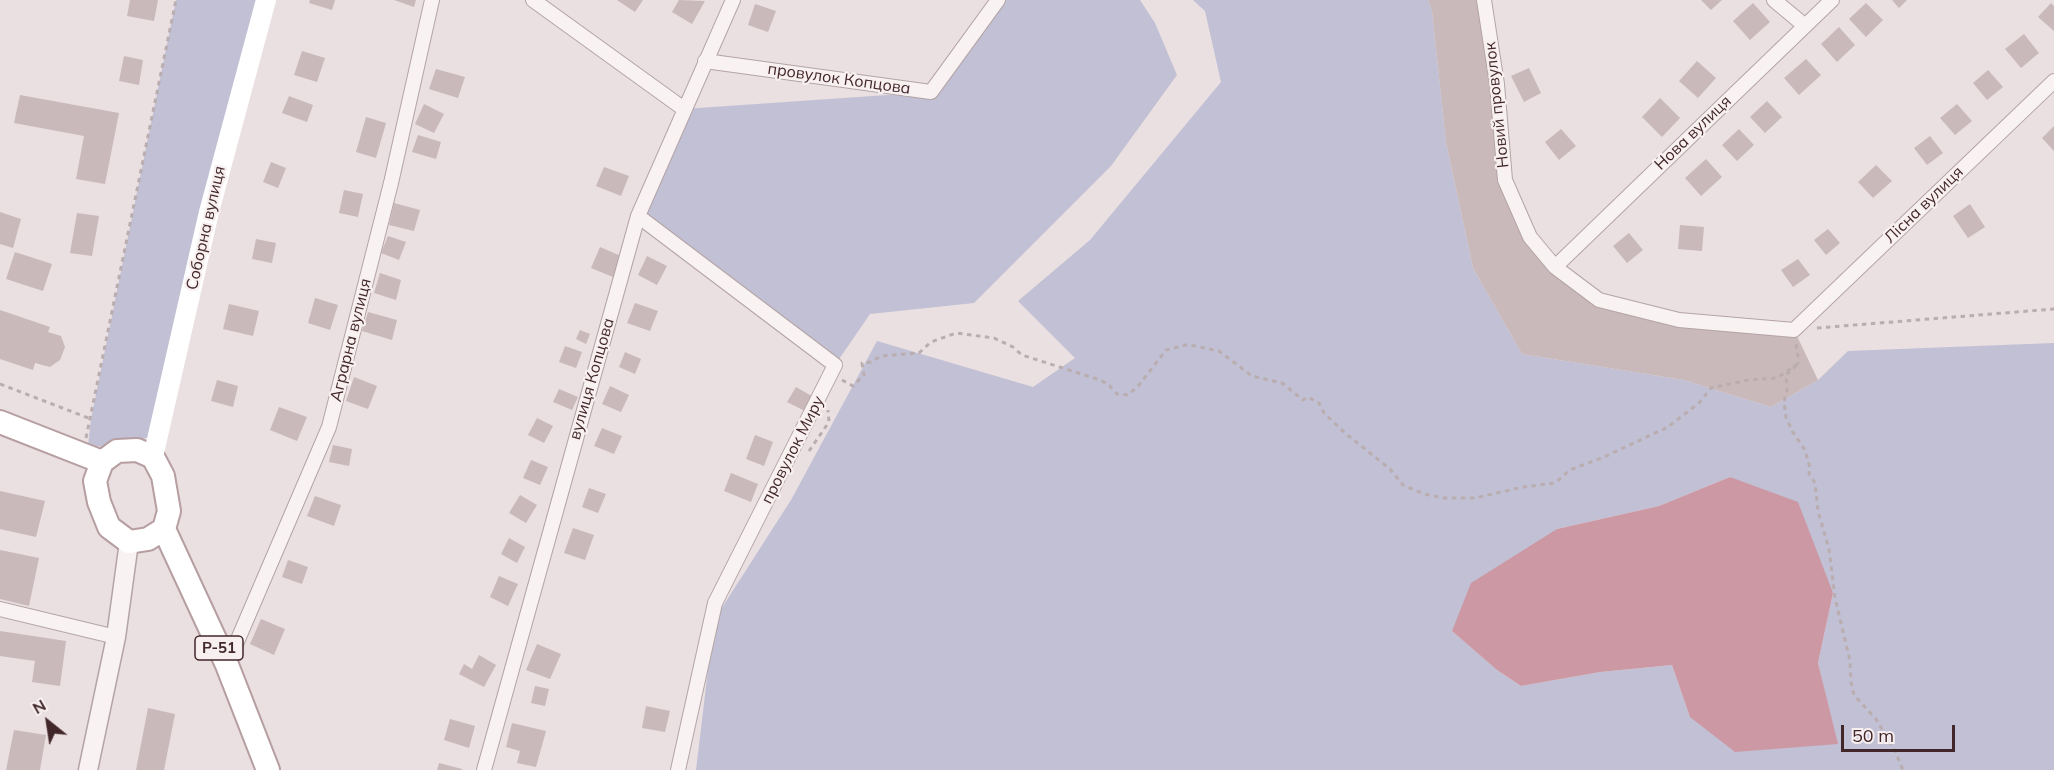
<!DOCTYPE html>
<meta charset="utf-8">
<style>
body{margin:0}
#map{position:relative;width:2054px;height:770px;overflow:hidden;background:#eadfe1;font-family:Mulish,sans-serif}
canvas{display:block}
.north{position:absolute;left:18px;top:692px;width:60px;height:60px;-webkit-text-stroke:4px #f7eff0;paint-order:stroke;rotate:330deg;font-size:16px;font-weight:700;line-height:24px;text-align:center;color:#42272a}
.north::after{content:'';display:block;margin:auto;width:21px;height:27px;background:#42272a;clip-path:polygon(50% 0,100% 100%,50% 72%,0 100%)}
.scale{position:absolute;left:1841px;top:725px;width:114px;height:27px;box-sizing:border-box;border:3px solid #42272a;border-top:0;padding-left:8px;font-size:18px;line-height:21px;white-space:nowrap;color:#42272a;-webkit-text-stroke:4px #f7eff0;paint-order:stroke}
</style>
<div id="map">
<canvas width="2054" height="770"></canvas>
<div class="north">N</div>
<div class="scale">50 m</div>
</div>
<script>
const g = document.querySelector('canvas').getContext('2d');
g.lineJoin = 'round';
function fillPath(path, color) { g.fillStyle = color; g.fill(path, 'evenodd'); }
const toPath = rows => new Path2D(rows.map(r => 'M' + r).join(''));
function strokePath(path, color, width, dash) { g.strokeStyle = color; g.lineWidth = width; g.lineCap = dash ? 'butt' : 'round'; g.setLineDash(dash || []); g.stroke(path); }
function write(font, color, halo, rows, align = 'center') {
  g.font = font + ' Mulish,sans-serif'; g.lineWidth = 4.5; g.setLineDash([]); g.textBaseline = 'middle'; g.strokeStyle = halo; g.fillStyle = color; for (const [text, x, y, turn = 0] of rows) {
    g.save(); g.translate(x, y); g.rotate((+turn || 0) * Math.PI / 180); g.textAlign = isNaN(turn) ? turn : align; if (halo) g.strokeText(text, 0, 0); g.fillText(text, 0, 0); g.restore();
  }
}
fillPath(toPath([
 [176,0,266,0,153,436,112,447,88,446,91,419],
 [998,0,1140,0,1155,23,1177,75,1111,166,974,303,870,314,835,365,638,216,684,109,931,92],
 [1193,0,1428,0,1432,11,1446,142,1473,268,1522,354,1684,380,1771,407,1818,380,1848,351,2054,343,2054,770,696,770,714,620,791,500,877,341,1033,387,1075,358,1018,301,1090,240,1221,82,1205,11],
 [1730,477,1833,593,1818,663,1837,744,1690,717,1672,665,1600,672,1521,686,1497,670,1452,631,1557,529,1659,506]
]), '#c1c0d4');
fillPath(toPath([
 [1730,477,1798,502,1833,593,1818,663,1838,744,1735,752,1690,717,1672,665,1600,672,1521,686,1497,670,1452,631,1471,583,1557,529,1659,506]
]), '#cc98a3');
fillPath(toPath([
 [130,0,158,0,154,21,127,16],
 [310,0,335,0,332,10,309,3],
 [394,0,416,0,414,7],
 [617,0,643,0,635,12],
 [679,0,705,1,692,24,672,12],
 [1428,0,1484,0,1505,180,1530,237,1599,300,1679,320,1794,330,1818,380,1771,407,1684,380,1522,354,1473,268,1446,142,1432,11],
 [1701,0,1722,0,1711,10],
 [1892,0,1907,0,1899,8],
 [1753,3,1770,22,1750,40,1733,21],
 [1866,3,1883,20,1866,37,1849,19],
 [2051,3,2054,6,2054,31,2038,17],
 [755,4,776,11,768,32,748,25],
 [1839,27,1855,45,1837,62,1821,44],
 [2024,34,2039,53,2021,68,2005,49],
 [302,51,325,58,317,82,294,75],
 [124,56,143,60,139,85,119,81],
 [1806,59,1821,75,1799,95,1784,78],
 [1697,61,1716,78,1698,98,1679,81],
 [1529,68,1541,93,1524,102,1511,76],
 [436,69,465,77,458,98,429,89],
 [1988,70,2003,87,1987,100,1973,83],
 [20,95,119,113,105,184,76,179,84,136,14,123],
 [289,96,313,105,307,122,282,113],
 [1660,98,1680,118,1662,137,1642,117],
 [1767,101,1782,117,1765,133,1750,117],
 [424,104,444,114,434,133,415,124],
 [1957,104,1972,121,1955,135,1940,118],
 [366,117,386,123,376,158,356,152],
 [2054,126,2054,151,2042,138],
 [1561,129,1576,146,1559,160,1545,142],
 [1739,129,1754,145,1737,161,1722,145],
 [418,135,441,142,436,159,412,152],
 [1930,136,1943,153,1927,165,1914,148],
 [1706,159,1722,177,1701,196,1685,178],
 [271,162,286,168,278,188,263,182],
 [1876,165,1892,181,1873,198,1858,182],
 [604,167,629,176,621,196,596,186],
 [344,190,363,194,358,217,339,213],
 [394,203,420,210,414,231,389,225],
 [1970,204,1985,227,1968,238,1953,216],
 [0,212,21,219,13,248,0,244],
 [77,213,99,216,92,256,70,253],
 [1680,225,1704,227,1702,251,1678,249],
 [1828,229,1840,243,1826,255,1814,240],
 [1629,233,1643,250,1627,263,1613,246],
 [388,236,406,242,399,260,381,253],
 [256,239,276,243,272,263,252,259],
 [600,247,621,256,613,277,591,268],
 [15,252,52,264,43,291,6,279],
 [647,256,667,266,657,285,638,275],
 [1798,259,1810,275,1793,287,1781,270],
 [380,273,401,280,396,300,374,293],
 [315,298,338,305,330,330,308,323],
 [635,303,658,311,650,331,627,323],
 [229,304,259,311,253,336,223,329],
 [0,310,50,327,48,332,61,336,65,347,60,360,50,367,35,363,33,370,0,359],
 [368,312,397,320,392,340,362,331],
 [580,330,590,334,586,344,576,339],
 [565,346,582,352,576,368,559,362],
 [625,352,641,359,635,374,619,367],
 [354,377,377,386,368,409,346,401],
 [217,380,238,386,233,407,211,401],
 [610,386,629,395,621,412,602,404],
 [796,387,817,399,809,413,787,402],
 [559,389,578,397,572,410,553,402],
 [279,407,307,417,297,441,270,430],
 [537,418,553,426,544,443,528,435],
 [602,428,622,436,614,454,594,446],
 [755,435,773,442,764,466,746,459],
 [333,445,352,449,349,466,329,462],
 [531,460,548,467,540,485,523,478],
 [731,473,758,484,751,502,724,491],
 [589,488,606,494,598,513,582,507],
 [0,491,45,501,36,537,0,529],
 [520,495,537,505,526,523,509,513],
 [315,496,341,505,334,526,307,516],
 [573,528,594,535,585,560,564,553],
 [509,538,525,547,517,563,501,554],
 [0,550,39,558,29,606,0,599],
 [288,560,308,567,302,584,282,577],
 [499,576,518,584,508,606,490,597],
 [261,619,285,629,274,655,250,644],
 [0,631,66,641,60,686,32,682,35,661,0,656],
 [537,644,561,654,550,679,526,670],
 [479,655,496,665,484,687,459,674,464,664,472,669],
 [535,686,549,689,545,706,531,703],
 [646,706,670,711,665,732,642,728],
 [148,708,175,714,164,770,136,770],
 [450,719,475,726,469,748,444,740],
 [512,723,546,731,536,767,517,763,520,751,506,747],
 [14,730,46,735,40,770,6,770],
 [439,763,462,769,462,770,437,770]
]), '#cab9bb');
const minor = toPath([
 [533,0,684,109],
 [1484,0,1497,84,1505,180,1530,237,1555,267,1599,300,1679,320,1794,330,2054,81],
 [1774,0,1804,25],
 [705,61,931,92,998,0],
 [638,216,835,365,715,603,678,770],
 [1555,267,1832,0],
 [0,609,116,637],
 [227,665,329,427,391,183,432,0],
 [484,770,638,216,733,0]
]);
const tertiary = toPath([
 [88,770,116,637,129,542]
]);
const primary = toPath([
 [0,422,102,462],
 [137,450,153,457,163,476,169,511,164,529,148,539,129,542,109,527,99,502,95,481,102,462,117,451,137,450],
 [164,529,227,665,268,770]
]);
strokePath(minor, '#b4a4a6', 16);
strokePath(tertiary, '#b4a4a6', 21);
strokePath(primary, '#b69ea1', 26);
strokePath(toPath([
 [1817,328,2054,309],
 [1796,344,1799,363],
 [842,380,853,386,864,375,862,363,871,362,881,356,919,353,931,342,956,333,994,338,1013,347,1022,355,1100,380,1108,384,1117,394,1128,395,1139,385,1166,350,1186,345,1195,346,1219,351,1252,376,1282,383,1303,400,1308,397,1319,403,1324,413,1345,433,1390,469,1403,485,1424,494,1444,498,1475,498,1523,487,1555,483,1570,470,1604,457,1668,427,1699,403,1711,388,1748,380,1777,378,1799,363,1786,375,1787,390,1784,402,1786,417,1792,431,1805,450,1810,468,1809,474,1815,483,1818,511,1829,549,1835,598,1850,661,1851,682,1854,695,1876,719,1895,751,1903,770],
 [0,384,91,419],
 [86,438,176,0],
 [809,451,829,422,828,410]
]), '#baadaf', 3, [4.5, 4.5]);
strokePath(minor, '#f8f2f3', 14);
strokePath(tertiary, '#f8f2f3', 18);
strokePath(toPath([
 [153,457,209,212,266,0]
]), '#fff', 20);
strokePath(primary, '#fff', 22);
for (const [x, y, w] of [
 [219,648,48]
]) { const box = new Path2D(); box.roundRect(x - w / 2, y - 12, w, 24, 4.5); g.fillStyle = '#f7eff0'; g.fill(box); strokePath(box, '#42272a', 1.5); }
write('bold 15px', '#42272a', null, [
 ["Р-51",219,648]
]);
write('16px', '#42272a', '#f7eff0', [
 ["провулок Копцова",839,79,8],
 ["Новий провулок",1497,105,-96],
 ["Нова вулиця",1693,133,-44],
 ["Лісна вулиця",1924,205,-44],
 ["Соборна вулиця",206,228,-77],
 ["Аграрна вулиця",351,340,-76],
 ["вулиця Копцова",592,379,-74],
 ["провулок Миру",793,450,-63]
]);
</script>
